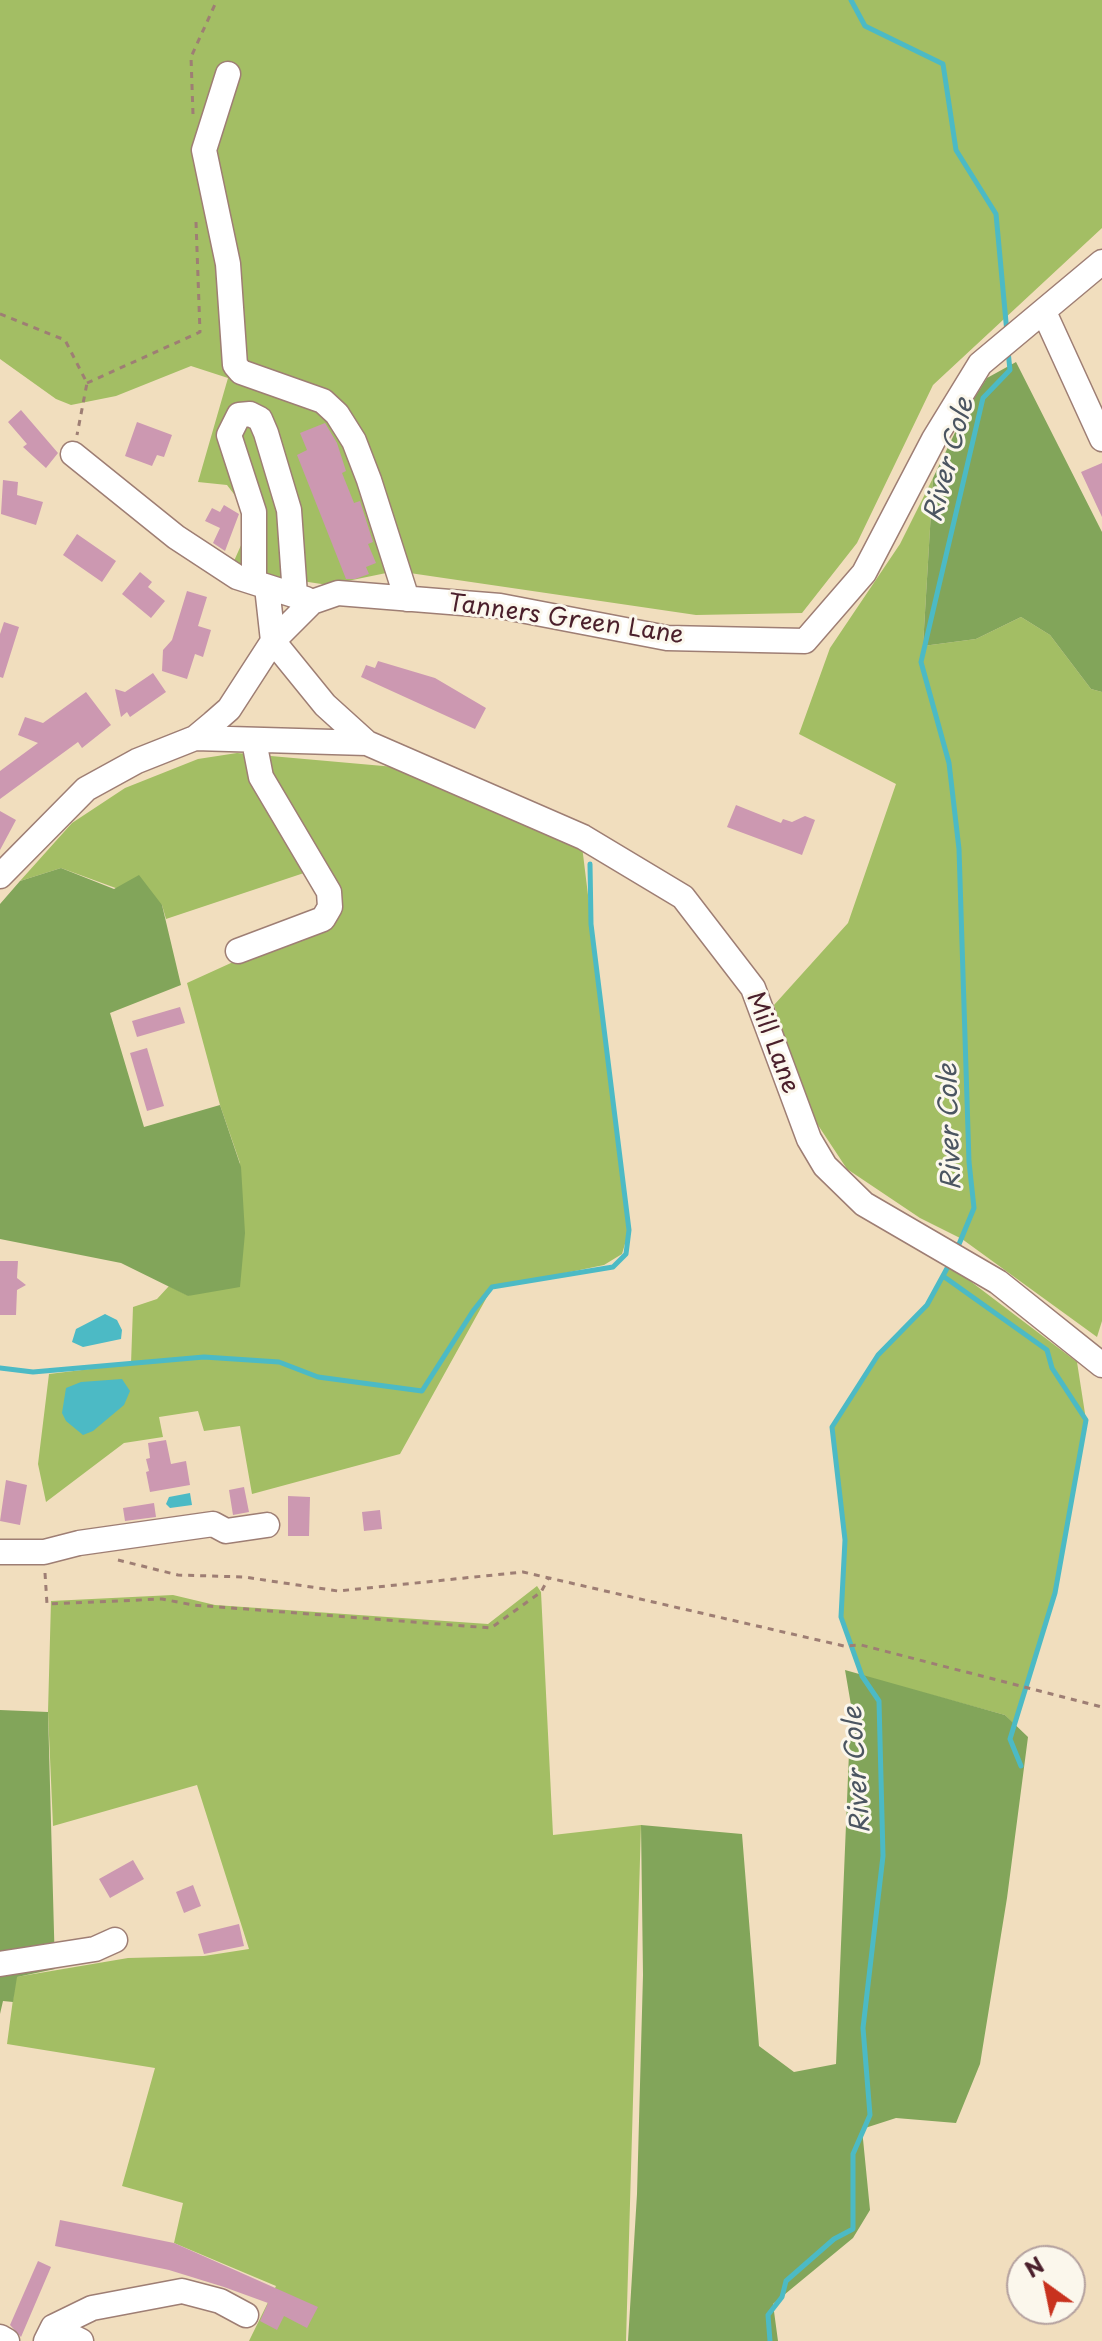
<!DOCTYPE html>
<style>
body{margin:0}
#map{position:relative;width:1102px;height:2341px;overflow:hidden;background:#f1debe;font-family:"Playpen Sans",sans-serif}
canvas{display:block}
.north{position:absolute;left:1006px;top:2245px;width:80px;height:80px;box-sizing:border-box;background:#fbf7ec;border:2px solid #b4a19f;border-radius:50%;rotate:327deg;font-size:22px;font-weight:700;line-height:32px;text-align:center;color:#4a1f2b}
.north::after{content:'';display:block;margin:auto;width:28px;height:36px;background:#c8321e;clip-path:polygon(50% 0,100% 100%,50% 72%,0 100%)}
</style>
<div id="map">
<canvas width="1102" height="2341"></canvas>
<div class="north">N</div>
</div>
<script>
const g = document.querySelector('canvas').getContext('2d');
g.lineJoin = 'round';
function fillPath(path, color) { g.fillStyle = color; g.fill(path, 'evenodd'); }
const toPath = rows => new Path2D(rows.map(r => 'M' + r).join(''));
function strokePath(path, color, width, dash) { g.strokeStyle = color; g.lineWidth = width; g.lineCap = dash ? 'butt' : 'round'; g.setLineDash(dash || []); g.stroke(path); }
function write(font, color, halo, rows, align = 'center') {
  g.font = font + ' "Playpen Sans",sans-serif'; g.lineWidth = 6; g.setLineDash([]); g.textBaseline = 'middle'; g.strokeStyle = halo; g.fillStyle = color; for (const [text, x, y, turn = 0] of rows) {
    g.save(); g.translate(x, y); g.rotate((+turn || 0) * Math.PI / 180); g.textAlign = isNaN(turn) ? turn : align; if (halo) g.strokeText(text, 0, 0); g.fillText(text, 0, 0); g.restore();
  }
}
fillPath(toPath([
 [0,0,1102,0,1102,228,933,385,857,543,802,613,696,615,396,571,328,585,249,573,234,561,250,525,240,502,227,485,198,482,228,378,191,366,116,396,71,405,56,399,0,359],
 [933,478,923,646,976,639,1021,617,1050,635,1091,689,1102,692,1102,1321,1097,1337,962,1239,920,1218,847,1169,810,1113,774,1005,848,923,896,784,799,734,830,648,900,544],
 [237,753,406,768,582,846,629,1230,622,1254,604,1265,492,1288,400,1454,252,1494,240,1426,204,1431,198,1411,159,1417,163,1437,124,1443,46,1502,38,1464,49,1374,131,1364,133,1307,157,1299,169,1286,189,1296,240,1163,220,1105,187,983,332,917,307,872,166,919,162,905,61,868,20,881,72,823,125,788,198,759],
 [949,1265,1077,1362,1086,1420,1055,1593,1014,1724,1005,1715,862,1676,841,1617,845,1540,832,1427,878,1355,927,1305],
 [537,1586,541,1592,553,1835,641,1825,626,2341,249,2341,276,2286,174,2243,183,2203,122,2186,155,2068,7,2044,16,1977,128,1958,204,1956,249,1949,197,1785,53,1826,48,1712,51,1601,173,1595,215,1605,488,1624]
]), '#a3be64');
fillPath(toPath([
 [1016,362,1102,532,1102,692,1091,689,1050,635,1021,617,976,639,923,646,933,478,963,416,987,378],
 [61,868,114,889,139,875,162,905,181,985,110,1013,144,1127,220,1105,241,1167,245,1233,240,1287,188,1296,121,1263,0,1239,0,904,20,881],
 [845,1670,1005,1715,1028,1737,1007,1898,980,2064,956,2123,896,2118,862,2129,870,2210,853,2238,773,2304,778,2341,628,2341,637,2194,643,1975,641,1825,742,1834,759,2046,794,2072,836,2064,851,1705],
 [0,1710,48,1712,55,1969,17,1977,13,2002,3,2001,0,2014]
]), '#82a55a');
fillPath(toPath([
 [105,1314,117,1320,122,1330,121,1339,83,1347,72,1342,76,1329],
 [122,1379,130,1391,124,1405,93,1431,83,1435,66,1421,62,1413,66,1388,81,1382],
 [190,1493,192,1505,170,1508,166,1504,169,1497]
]), '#4cbac5');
strokePath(toPath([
 [851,0,865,26,943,64,956,150,996,214,1007,333],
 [957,1249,974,1208,969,1162,959,849,949,763,921,662,983,398,1010,370,1008,351],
 [943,1276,1047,1350,1052,1368,1086,1420,1055,1593,1010,1739,1021,1766],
 [0,1368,33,1372,204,1357,279,1362,318,1377,422,1391,473,1311,492,1287,613,1267,626,1254,629,1230,591,924,590,864],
 [770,2341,768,2315,782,2297,786,2281,834,2239,853,2229,853,2154,870,2115,863,2028,883,1856,879,1701,862,1676,841,1617,845,1540,832,1427,878,1355,927,1305,951,1261]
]), '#4cbac5', 5);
fillPath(toPath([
 [21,410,58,453,46,468,23,447,27,444,8,422],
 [137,422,172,435,164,457,157,455,152,466,125,456],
 [325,423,337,443,346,471,342,473,354,503,360,501,373,542,368,544,376,563,366,567,369,574,355,579,346,579,297,455,307,450,300,433],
 [1102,463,1102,517,1081,472],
 [3,480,18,482,17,495,43,502,36,525,1,514],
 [224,505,239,514,225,551,213,543,220,528,205,521,212,508,220,512],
 [77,534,116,561,102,582,63,555],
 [140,572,152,582,148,587,165,601,151,618,122,594],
 [187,591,207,597,198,626,211,630,203,657,195,654,187,679,162,671,163,650,172,640],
 [4,622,19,627,3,678,0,677,0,634],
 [378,661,435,678,486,708,475,729,361,677,366,665,375,668],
 [153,673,166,692,130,717,127,712,121,717,115,689,125,692],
 [86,692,111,725,82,748,78,742,0,799,0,771,38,743,18,735,25,717,43,723],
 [736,805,781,823,783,819,792,822,805,816,815,820,802,855,727,827],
 [0,811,16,820,0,850],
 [180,1007,185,1023,137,1037,132,1021],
 [147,1048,164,1106,147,1111,130,1053],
 [0,1261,18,1261,17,1278,26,1285,17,1290,16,1315,0,1315],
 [166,1440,171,1464,186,1461,190,1485,150,1492,146,1472,149,1471,146,1459,150,1458,148,1443],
 [6,1480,27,1485,20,1525,0,1521],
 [244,1487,249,1512,233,1515,229,1490],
 [288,1496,310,1497,309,1536,288,1536],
 [154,1503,156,1517,125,1521,123,1508],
 [380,1510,382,1529,364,1531,362,1512],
 [133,1860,144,1879,110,1898,99,1879],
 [193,1885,201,1906,184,1913,176,1892],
 [239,1924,244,1946,204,1954,198,1934],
 [60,2220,174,2243,318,2307,307,2328,284,2316,277,2330,260,2321,268,2303,224,2287,169,2270,55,2246],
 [38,2261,51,2267,21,2337,10,2325]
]), '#cc98b1');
const minor = toPath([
 [228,74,204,150,228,264,235,365,241,372,323,401,337,414,354,441,369,480,407,599],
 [1044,312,1102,439],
 [73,454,176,537,237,577,306,599],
 [254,582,254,512,229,435,239,415,250,414,260,419,266,433,289,510,295,595],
 [267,587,273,641,325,705,367,743],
 [195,738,367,743,583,837,683,897,753,988,809,1139,825,1166,864,1204,998,1282,1102,1365],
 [0,876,86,789,137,761,195,738,213,723,229,709,273,641,312,602,338,593,500,606,667,638,805,641,864,573,934,439,980,364,1102,262],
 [238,951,323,919,330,907,329,892,261,777,254,741],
 [0,1552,44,1552,79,1543,213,1524,226,1531,267,1525],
 [0,1964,95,1949,115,1940],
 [53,2327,81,2341],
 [0,2337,7,2341],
 [46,2341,53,2327,92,2308,182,2291,220,2301,246,2315]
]);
strokePath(minor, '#9e7e74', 27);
strokePath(toPath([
 [193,114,191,57,217,0],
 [0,314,65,340,87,383,77,435],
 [87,383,200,332,196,222],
 [118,1560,178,1575,244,1577,338,1591,523,1572,844,1646,861,1645,1102,1707],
 [45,1573,47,1604,162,1599,193,1605,491,1628,541,1592,548,1579]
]), '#9e7e74', 3, [6, 6]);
strokePath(minor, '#fff', 24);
write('24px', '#4a1f2b', '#fbf7ec', [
 ["Tanners Green Lane",566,620,8],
 ["Mill Lane",772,1043,69]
]);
write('italic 26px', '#4b5561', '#fbf7ec', [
 ["River Cole",950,460,-75],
 ["River Cole",951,1127,-92],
 ["River Cole",858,1770,-94]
]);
</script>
